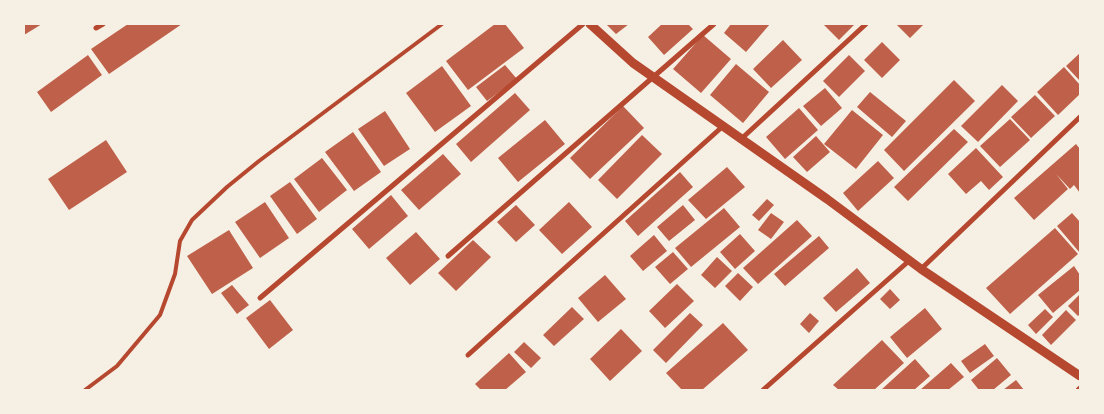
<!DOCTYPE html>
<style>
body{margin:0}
#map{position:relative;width:1104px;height:414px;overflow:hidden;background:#f6efe4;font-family:Signika,sans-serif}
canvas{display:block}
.frame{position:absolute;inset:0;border:25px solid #f6efe4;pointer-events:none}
</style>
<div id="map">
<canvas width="1104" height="414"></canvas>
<div class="frame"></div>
</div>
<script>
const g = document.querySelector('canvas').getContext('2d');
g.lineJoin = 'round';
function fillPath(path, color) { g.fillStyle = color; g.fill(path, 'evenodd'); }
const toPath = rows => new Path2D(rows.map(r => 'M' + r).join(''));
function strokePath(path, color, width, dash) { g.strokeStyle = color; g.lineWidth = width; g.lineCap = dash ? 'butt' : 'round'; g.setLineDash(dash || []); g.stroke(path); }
fillPath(toPath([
 [24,24,42,24,24,35],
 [128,24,182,24,109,74,91,49],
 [495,24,505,24,524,48,468,90,446,61],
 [606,24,629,24,616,34],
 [662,24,688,24,693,29,664,55,648,37],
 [731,24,770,24,746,52,724,33],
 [823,24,855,24,839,40],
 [896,24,924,24,910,38],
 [703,35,731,59,701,93,673,69],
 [783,40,802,60,771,88,753,69],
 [882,42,900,60,882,78,864,60],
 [1080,53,1080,81,1066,66],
 [88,55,102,75,51,112,37,92],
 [849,55,865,71,839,97,823,81],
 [736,64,769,92,743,123,710,95],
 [505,65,517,79,487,101,476,87],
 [442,66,471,106,435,132,406,93],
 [1064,67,1080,85,1080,94,1058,115,1037,92],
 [954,80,975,101,904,171,884,150],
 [1002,85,1018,101,978,142,961,126],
 [825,88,842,108,821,126,803,106],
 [870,92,906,121,892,137,857,107],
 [515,93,530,110,471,162,456,144],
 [1035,95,1055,116,1031,138,1011,117],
 [623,106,644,128,590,179,570,158],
 [799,108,818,130,785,159,766,137],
 [852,110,883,135,856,169,824,144],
 [385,111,410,149,384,166,358,129],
 [1010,119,1030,140,1000,167,980,146],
 [545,120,565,144,518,182,498,158],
 [954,129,968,142,908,201,894,187],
 [353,132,381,172,354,191,325,152],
 [642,135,662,154,617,199,598,180],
 [816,136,830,152,807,172,793,157],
 [106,140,127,172,69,210,48,179],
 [1076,144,1080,149,1080,193,1074,185,1070,189,1056,174,1068,189,1034,220,1014,198],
 [976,148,1003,177,989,190,981,181,966,194,948,174],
 [443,154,461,174,419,210,401,190],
 [322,158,347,190,319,212,294,179],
 [878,161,894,178,858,211,843,193],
 [727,167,745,187,706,219,688,200],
 [680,172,693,187,638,236,625,221],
 [290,182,317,219,297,234,270,196],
 [391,195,408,216,369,249,352,229],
 [767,199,774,205,759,221,752,215],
 [265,202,289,238,260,258,235,222],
 [569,202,592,227,562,254,539,230],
 [516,205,535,225,516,242,497,222],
 [683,205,695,220,669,241,657,227],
 [724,208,740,227,691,267,675,248],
 [771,213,784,222,771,239,758,230],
 [1072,213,1080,222,1080,253,1057,226],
 [797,220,812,236,758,284,743,268],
 [1055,228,1078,254,1010,314,986,288],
 [229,230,253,268,212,294,187,256],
 [416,232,440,259,410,285,386,258],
 [740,234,755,251,735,269,720,252],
 [654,235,667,251,643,271,630,256],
 [819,236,829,248,785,286,774,274],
 [473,240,491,257,456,291,438,273],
 [673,252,688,269,670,284,655,267],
 [717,257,732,271,715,288,701,275],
 [1074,266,1080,275,1080,290,1053,313,1038,295],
 [857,268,870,283,836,312,823,298],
 [738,273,753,287,740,301,725,286],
 [605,275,626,299,598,322,578,298],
 [677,284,694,301,665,328,649,311],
 [232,285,249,305,237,314,221,293],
 [890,289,900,300,890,309,880,299],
 [1080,294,1080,314,1078,316,1068,306],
 [270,300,293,330,269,349,246,318],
 [572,307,584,319,554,346,543,335],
 [925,308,942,329,907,358,890,337],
 [1045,309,1053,317,1036,334,1028,325],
 [1066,310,1076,320,1051,345,1042,335],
 [690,313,703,325,666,363,653,350],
 [810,313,819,321,809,333,800,324],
 [723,323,748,350,702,390,682,390,666,373],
 [621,329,642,351,610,381,590,359],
 [882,340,904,363,874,390,839,390,833,385],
 [524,342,541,358,531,368,514,352],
 [985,344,994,356,970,373,961,361],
 [509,353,526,372,505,390,481,390,475,384],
 [997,358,1011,375,993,390,979,390,971,380],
 [915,359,930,376,914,390,881,390],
 [951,363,964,377,948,390,920,390],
 [1016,380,1024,390,1003,390]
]), '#bf614a');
strokePath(toPath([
 [85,390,117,366,160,315,175,274,180,241,192,220,227,187,259,161,442,24]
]), '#b5482f', 4);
strokePath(toPath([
 [96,28,103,24],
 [740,140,866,24],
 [448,256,714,24],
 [921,269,1080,117],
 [260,298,583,24],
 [468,355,722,127],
 [763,390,910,260],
 [1078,390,1080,388]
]), '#b5482f', 5);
strokePath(toPath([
 [590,24,633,63,653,77,827,199,921,269,1080,376]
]), '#b5482f', 9);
</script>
